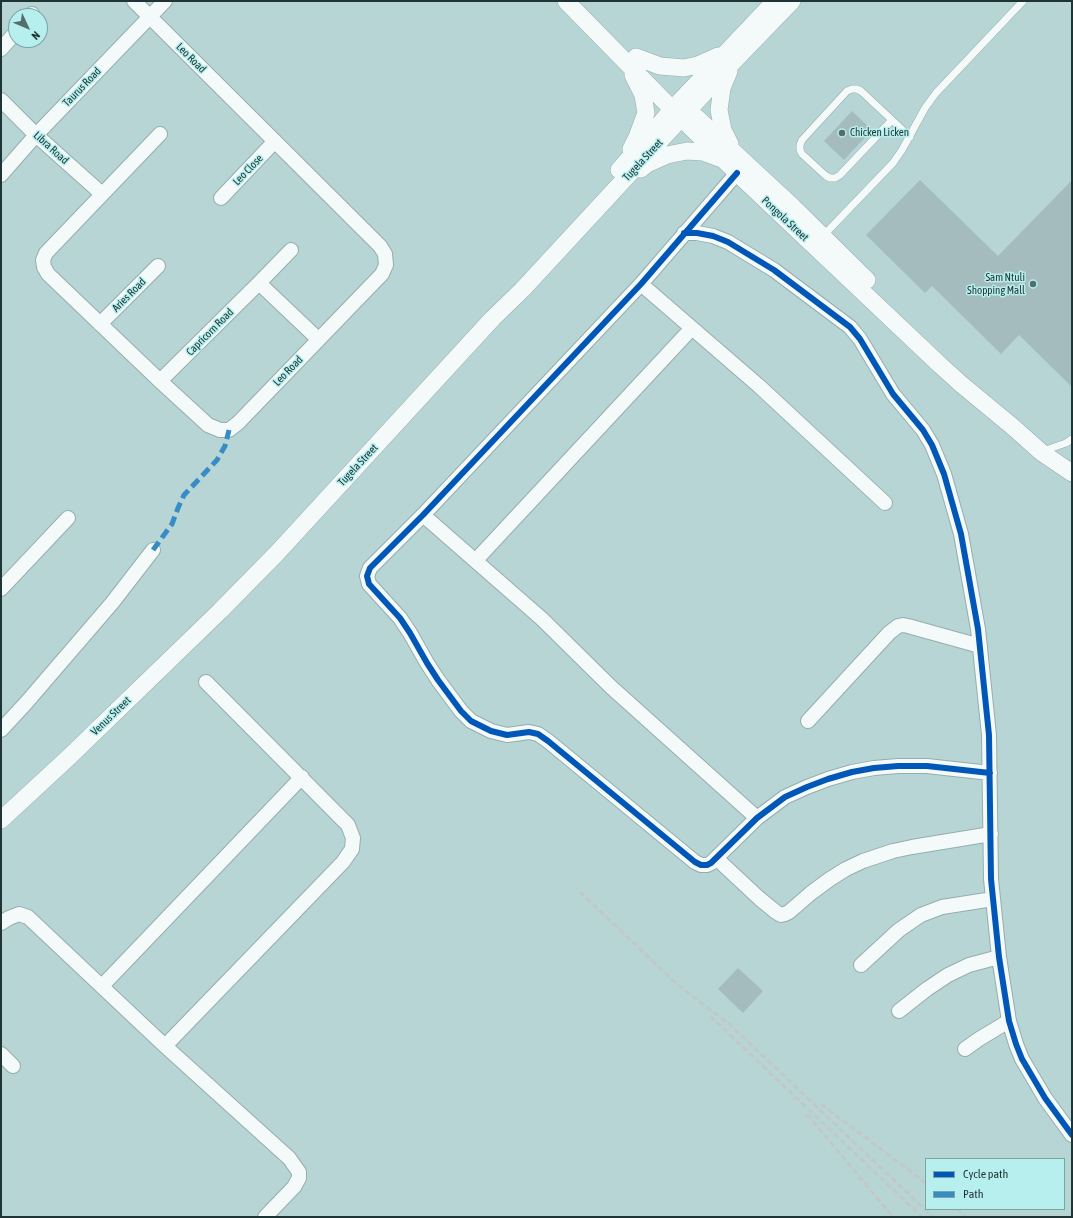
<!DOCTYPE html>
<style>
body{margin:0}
#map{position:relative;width:1073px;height:1218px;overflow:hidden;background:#b7d5d4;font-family:"Asap Condensed",sans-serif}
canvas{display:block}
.frame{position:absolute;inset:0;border:2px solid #1f3535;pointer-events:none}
.legend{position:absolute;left:925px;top:1158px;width:140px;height:52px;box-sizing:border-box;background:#b7efef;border:1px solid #7aa5a5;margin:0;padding:5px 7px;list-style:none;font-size:12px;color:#1f3535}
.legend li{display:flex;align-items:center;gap:8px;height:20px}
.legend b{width:20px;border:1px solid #7aa5a5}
.north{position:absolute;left:8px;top:8px;width:40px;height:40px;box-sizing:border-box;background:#b7efef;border:1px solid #7aa5a5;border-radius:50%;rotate:134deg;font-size:11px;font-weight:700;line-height:16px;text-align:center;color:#1f3535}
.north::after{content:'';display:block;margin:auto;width:14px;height:18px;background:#546d6d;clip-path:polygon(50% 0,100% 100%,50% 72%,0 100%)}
</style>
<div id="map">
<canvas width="1073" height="1218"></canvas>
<div class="frame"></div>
<ul class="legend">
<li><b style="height:5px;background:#0057b8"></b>Cycle path</li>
<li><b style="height:5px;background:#378cc5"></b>Path</li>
</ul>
<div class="north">N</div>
</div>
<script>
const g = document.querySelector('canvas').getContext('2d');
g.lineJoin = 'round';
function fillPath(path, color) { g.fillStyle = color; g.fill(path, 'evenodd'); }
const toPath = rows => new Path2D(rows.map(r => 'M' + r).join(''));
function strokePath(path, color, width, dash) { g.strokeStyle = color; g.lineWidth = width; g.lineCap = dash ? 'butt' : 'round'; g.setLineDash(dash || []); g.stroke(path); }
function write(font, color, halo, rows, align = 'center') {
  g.font = font + ' "Asap Condensed",sans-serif'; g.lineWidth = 3; g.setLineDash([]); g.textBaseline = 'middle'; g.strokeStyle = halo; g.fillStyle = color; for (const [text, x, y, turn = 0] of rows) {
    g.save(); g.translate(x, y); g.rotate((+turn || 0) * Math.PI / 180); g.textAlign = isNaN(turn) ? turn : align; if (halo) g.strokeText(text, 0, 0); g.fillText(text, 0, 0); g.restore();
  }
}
fillPath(toPath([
 [852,111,872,130,844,160,824,141],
 [920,180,998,256,1072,180,1072,387,1019,335,1001,354,932,286,925,293,866,235],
 [738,968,763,991,743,1013,718,989]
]), '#a5bcbe');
const service = toPath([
 [892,120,840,175,835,178,830,178,826,176,802,154,800,150,800,145,802,140,847,91,852,89,857,89,861,91,892,120,910,137],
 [822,237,893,163,902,150,925,108,936,93,1023,1],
 [1043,451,1066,443,1072,439]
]);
const minor = toPath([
 [134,1,380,246,385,254,386,265,382,274,238,423,229,430,220,430,208,425,160,381,48,274,44,267,43,260,46,253,160,134],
 [30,16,32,14],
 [1,49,16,32],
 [1,100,36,135,102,194],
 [737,173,641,284,423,515,370,568,367,576,369,584,400,618,410,633,427,663,438,680,461,711,471,721,491,731,507,735,529,732,538,734,548,741,695,862,701,865,707,865,711,863,757,818,785,797,807,787,828,779,852,772,874,768,898,766,927,766,990,773],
 [1,175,36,135,165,1],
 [221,198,275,141],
 [684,233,697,233,713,236,728,242,774,270,850,327,860,339,893,394,923,430,932,445,944,474,961,534,978,629,989,735,991,879,999,957,1009,1021,1016,1044,1022,1059,1045,1098,1072,1135],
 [259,283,318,339],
 [641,284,759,386,885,503],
 [100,324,158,266],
 [160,381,259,283,291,250],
 [423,515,542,619,611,687,757,818],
 [476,560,692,328],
 [1,589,68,518],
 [808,721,889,633,898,626,903,625,908,626,980,646],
 [1,730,26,703,112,603,153,550],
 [716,858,760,899,776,912,781,915,785,914,789,912,811,893,830,879,846,869,863,861,893,851,912,847,991,834],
 [1,923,9,918,19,914,28,917,165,1046,289,1158,299,1172,299,1178,294,1187,265,1217],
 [861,965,899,930,921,915,942,907,993,899],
 [102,986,302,777],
 [899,1011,927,989,948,975,969,965,999,957],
 [165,1046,343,862,352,849,353,838,348,825,206,682],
 [965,1049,979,1039,1009,1021],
 [1,1054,13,1066]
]);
const tertiary = toPath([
 [566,1,668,105,737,173,940,365,961,384,1013,427,1041,452,1072,473],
 [636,57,660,66,684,68,698,65,718,56],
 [729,71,722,88,719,110,723,130,730,144],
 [696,117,793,207,867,280],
 [631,149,637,137,646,113,643,95,633,75],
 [641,169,647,164,667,155,687,151,703,152,722,159],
 [619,170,680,101,775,1],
 [1,820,69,757,220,611,277,553,493,318,522,290,732,63,792,1]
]);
strokePath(service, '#96adad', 8);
strokePath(minor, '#96adad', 16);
strokePath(tertiary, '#96adad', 18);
strokePath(service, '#f4f9f9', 7);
strokePath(minor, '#f4f9f9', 14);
strokePath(tertiary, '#f4f9f9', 17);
strokePath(toPath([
 [580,892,678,985,729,1024,742,1036,933,1217],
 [710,1016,922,1217],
 [821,1104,926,1183],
 [807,1114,893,1217],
 [957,1209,966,1217]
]), '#c0c9c9', 3, [6, 3]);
strokePath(toPath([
 [153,550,172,524,178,508,184,495,217,460,225,446,229,430]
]), '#378cc5', 5, [10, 5]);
strokePath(toPath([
 [737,173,641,284,423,515,370,568,367,576,369,584,400,618,410,633,427,663,438,680,461,711,471,721,491,731,507,735,529,732,538,734,548,741,695,862,701,865,707,865,711,863,757,818,785,797,807,787,828,779,852,772,874,768,898,766,927,766,990,773],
 [684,233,697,233,713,236,728,242,774,270,850,327,860,339,893,394,923,430,932,445,944,474,961,534,978,629,989,735,991,879,999,957,1009,1021,1016,1044,1022,1059,1045,1098,1072,1135]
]), '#0057b8', 6);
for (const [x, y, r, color] of [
 [842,133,4,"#546d6d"],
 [1033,284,4,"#546d6d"]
]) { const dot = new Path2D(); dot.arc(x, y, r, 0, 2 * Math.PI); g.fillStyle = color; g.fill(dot); strokePath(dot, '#b7efef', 1.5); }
write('11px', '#1f3535', '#b7efef', [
 ["Leo Road",191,58,45],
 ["Taurus Road",82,87,-46],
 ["Libra Road",51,148,42],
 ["Tugela Street",643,160,-47],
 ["Leo Close",248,170,-46],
 ["Pongola Street",785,219,43],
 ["Aries Road",129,295,-45],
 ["Capricorn Road",210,332,-45],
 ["Leo Road",288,371,-46],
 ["Tugela Street",358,465,-47],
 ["Venus Street",111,716,-44]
]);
write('11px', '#1f3535', '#b7efef', [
 ["Chicken Licken",850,133],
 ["Sam Ntuli",1025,278,"right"],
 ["Shopping Mall",1025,291,"right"]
], 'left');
</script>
